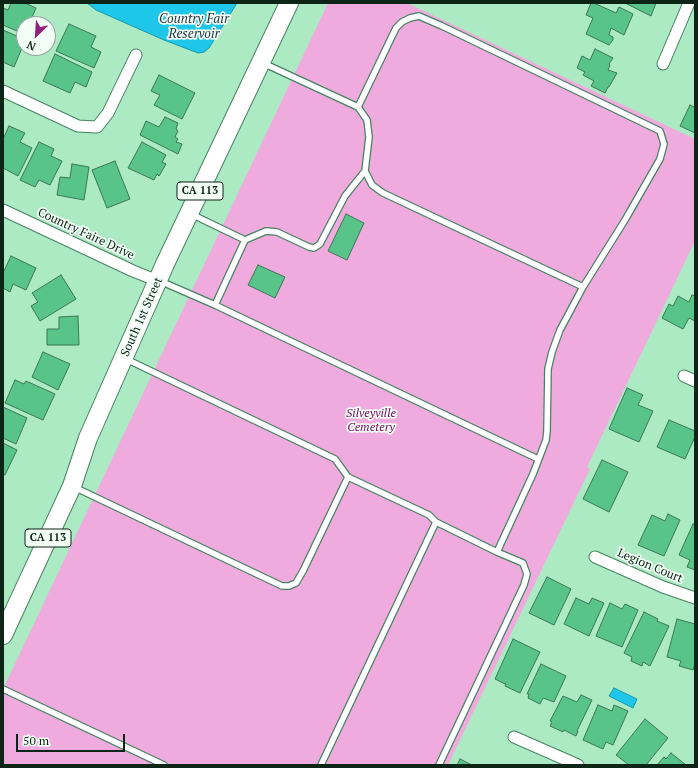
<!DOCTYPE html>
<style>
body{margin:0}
#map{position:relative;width:698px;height:768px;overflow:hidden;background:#aceac3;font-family:"PT Serif",serif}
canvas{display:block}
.frame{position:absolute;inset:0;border:4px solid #0c2517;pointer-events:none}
.north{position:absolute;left:16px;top:16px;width:40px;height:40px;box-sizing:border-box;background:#f1fdf5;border:1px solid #95a79c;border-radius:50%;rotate:205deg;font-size:11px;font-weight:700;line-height:16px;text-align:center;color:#0c2517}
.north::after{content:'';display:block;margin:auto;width:14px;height:18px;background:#93207e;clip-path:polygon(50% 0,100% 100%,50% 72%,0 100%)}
.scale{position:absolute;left:16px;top:734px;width:109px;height:18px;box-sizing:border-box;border:2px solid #0c2517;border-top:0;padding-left:5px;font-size:12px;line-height:14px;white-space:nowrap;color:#0c2517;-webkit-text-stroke:3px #f1fdf5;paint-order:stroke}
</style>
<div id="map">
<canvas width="698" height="768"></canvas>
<div class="frame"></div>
<div class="north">N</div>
<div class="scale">50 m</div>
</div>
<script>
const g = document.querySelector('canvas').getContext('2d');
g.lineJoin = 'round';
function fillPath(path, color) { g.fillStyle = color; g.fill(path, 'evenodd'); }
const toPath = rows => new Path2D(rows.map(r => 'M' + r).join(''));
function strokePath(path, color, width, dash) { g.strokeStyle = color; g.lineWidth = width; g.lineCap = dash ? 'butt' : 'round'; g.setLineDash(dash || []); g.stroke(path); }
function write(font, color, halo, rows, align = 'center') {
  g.font = font + ' "PT Serif",serif'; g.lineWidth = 3.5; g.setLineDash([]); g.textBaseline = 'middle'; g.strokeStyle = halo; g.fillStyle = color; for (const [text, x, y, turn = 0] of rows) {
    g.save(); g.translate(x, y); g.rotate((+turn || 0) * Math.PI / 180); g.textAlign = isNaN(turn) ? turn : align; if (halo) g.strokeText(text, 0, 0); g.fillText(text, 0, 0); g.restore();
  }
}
fillPath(toPath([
 [328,3,407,3,695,139,695,241,587,467,590,469,448,765,3,765,3,689]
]), '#f0abde');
const water = toPath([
 [87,3,237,3,209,48,204,52,198,53,164,40,96,10,87,3],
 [614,688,637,699,633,708,609,696,614,688]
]);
fillPath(water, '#1ec7e9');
strokePath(water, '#1996aa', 1);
const building = toPath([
 [11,3,25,3,36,8,29,24,24,24,24,34,3,25,3,8,8,10,11,3],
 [591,3,594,3,616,13,619,7,633,14,624,35,611,28,609,35,613,37,613,40,609,45,586,34,593,18,586,15,591,3],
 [625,3,656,3,651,16,625,3],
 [69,24,96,36,91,47,101,52,94,68,56,51,69,24],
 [3,30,24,39,24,43,14,67,3,62,3,30],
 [595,49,613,58,609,64,610,65,608,70,617,73,609,87,608,87,605,93,591,86,594,81,583,75,585,72,577,68,582,56,590,60,595,49],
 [55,54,92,72,86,87,75,82,70,93,43,81,55,54],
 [159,75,195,93,182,119,154,105,160,95,151,91,159,75],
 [690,105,694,107,695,105,695,133,680,126,690,105],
 [165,117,178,123,176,129,178,131,175,137,178,139,176,142,182,144,178,154,140,135,146,121,159,127,165,117],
 [9,126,25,133,20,142,32,148,18,176,3,168,3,139,9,126],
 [39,142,54,149,51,156,62,161,50,185,39,180,35,187,20,180,39,142],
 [142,142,166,155,162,162,166,164,159,176,157,174,154,180,128,168,142,142],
 [115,161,130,199,107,208,92,170,115,161],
 [72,164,89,167,84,200,57,195,60,177,70,178,72,164],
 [346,214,364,223,347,260,328,251,346,214],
 [11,256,36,268,26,290,13,284,10,292,3,288,3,273,11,256],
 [258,265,285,277,275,298,248,285,258,265],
 [61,275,76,299,40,321,31,306,38,302,32,293,61,275],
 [692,295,695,296,695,321,689,318,683,329,662,318,669,304,673,306,678,296,689,302,692,295],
 [78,316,79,345,47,345,47,329,59,329,59,317,78,316],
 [43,352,70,364,58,390,32,377,43,352],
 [15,380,24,384,26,381,55,394,43,420,5,403,15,380],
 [627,388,643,395,638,405,653,411,639,442,609,429,627,388],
 [3,407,27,418,16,444,3,438,3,407],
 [669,420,695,431,695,437,685,459,657,447,669,420],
 [3,443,17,450,5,475,3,474,3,443],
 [602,460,628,472,609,512,583,499,602,460],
 [668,514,680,520,664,556,638,545,652,515,665,521,668,514],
 [693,524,695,525,695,570,687,567,690,560,679,555,693,524],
 [547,577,571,589,554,625,529,613,547,577],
 [576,598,589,604,592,598,604,603,589,636,564,624,576,598],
 [610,603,622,609,625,604,638,610,622,647,596,636,610,603],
 [644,612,658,619,657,621,669,626,650,666,643,662,642,666,631,661,632,657,624,653,644,612],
 [677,619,695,624,695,664,693,670,679,666,681,661,667,657,677,619],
 [513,639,540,652,520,693,505,686,506,684,505,683,505,684,495,679,513,639],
 [541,664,566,676,554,702,543,698,540,704,528,698,529,694,527,694,541,664],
 [581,695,592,700,577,731,578,731,576,736,564,730,563,732,550,726,552,722,550,721,563,696,577,702,581,695],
 [598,705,612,711,614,705,628,711,613,745,606,742,603,749,583,740,598,705],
 [645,719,668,738,646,765,629,765,616,755,645,719],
 [671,753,686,765,657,765,664,757,666,759,671,753],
 [460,759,472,765,457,765,460,759]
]);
fillPath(building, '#59c489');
strokePath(building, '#3c7655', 1);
const service = toPath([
 [263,63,358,107,367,120,369,137,365,171,372,185,383,193,583,287],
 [358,107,396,28,402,22,410,18,419,16,442,26,660,131,664,144,660,159,625,220,583,287,560,330,552,352,548,369,547,431,546,440,533,474,497,552],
 [191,214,245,240],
 [160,281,215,305,538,459],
 [215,305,245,240,266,231,277,232,309,247,314,248,320,244,345,196,365,171],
 [126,359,335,459,348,477,429,515,436,522,497,552,523,563,527,574,524,585,439,765],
 [74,487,282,586,289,586,296,583,303,571,348,477],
 [3,689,164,765],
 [321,765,436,522]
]);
const minor = toPath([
 [663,64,689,3],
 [3,91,78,126,97,127,108,113,136,55],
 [3,210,133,271,158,281],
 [684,376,695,381],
 [595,557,663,587,695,598],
 [514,737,578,765]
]);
const primary = toPath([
 [3,635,72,486,88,438,165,264,289,3]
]);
strokePath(service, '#478260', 8);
strokePath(minor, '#478260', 13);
strokePath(primary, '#478260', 20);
strokePath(service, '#fff', 5.5);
strokePath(minor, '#fff', 11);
strokePath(primary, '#fff', 18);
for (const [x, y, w] of [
 [200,191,46],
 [48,538,46]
]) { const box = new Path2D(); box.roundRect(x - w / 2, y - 9, w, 18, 3); g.fillStyle = '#f1fdf5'; g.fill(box); strokePath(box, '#0c2517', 1); }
write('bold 11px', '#0c2517', null, [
 ["CA 113",200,191],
 ["CA 113",48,538]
]);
write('12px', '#0c2517', '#f1fdf5', [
 ["Country Faire Drive",86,234,25],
 ["South 1st Street",142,317,-66],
 ["Legion Court",650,566,23]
]);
write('italic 12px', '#750b63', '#f1fdf5', [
 ["Silveyville",371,414],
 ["Cemetery",371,428]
]);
write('italic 13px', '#1d363c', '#f1fdf5', [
 ["Country Fair",194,19],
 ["Reservoir",194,34]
]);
</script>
